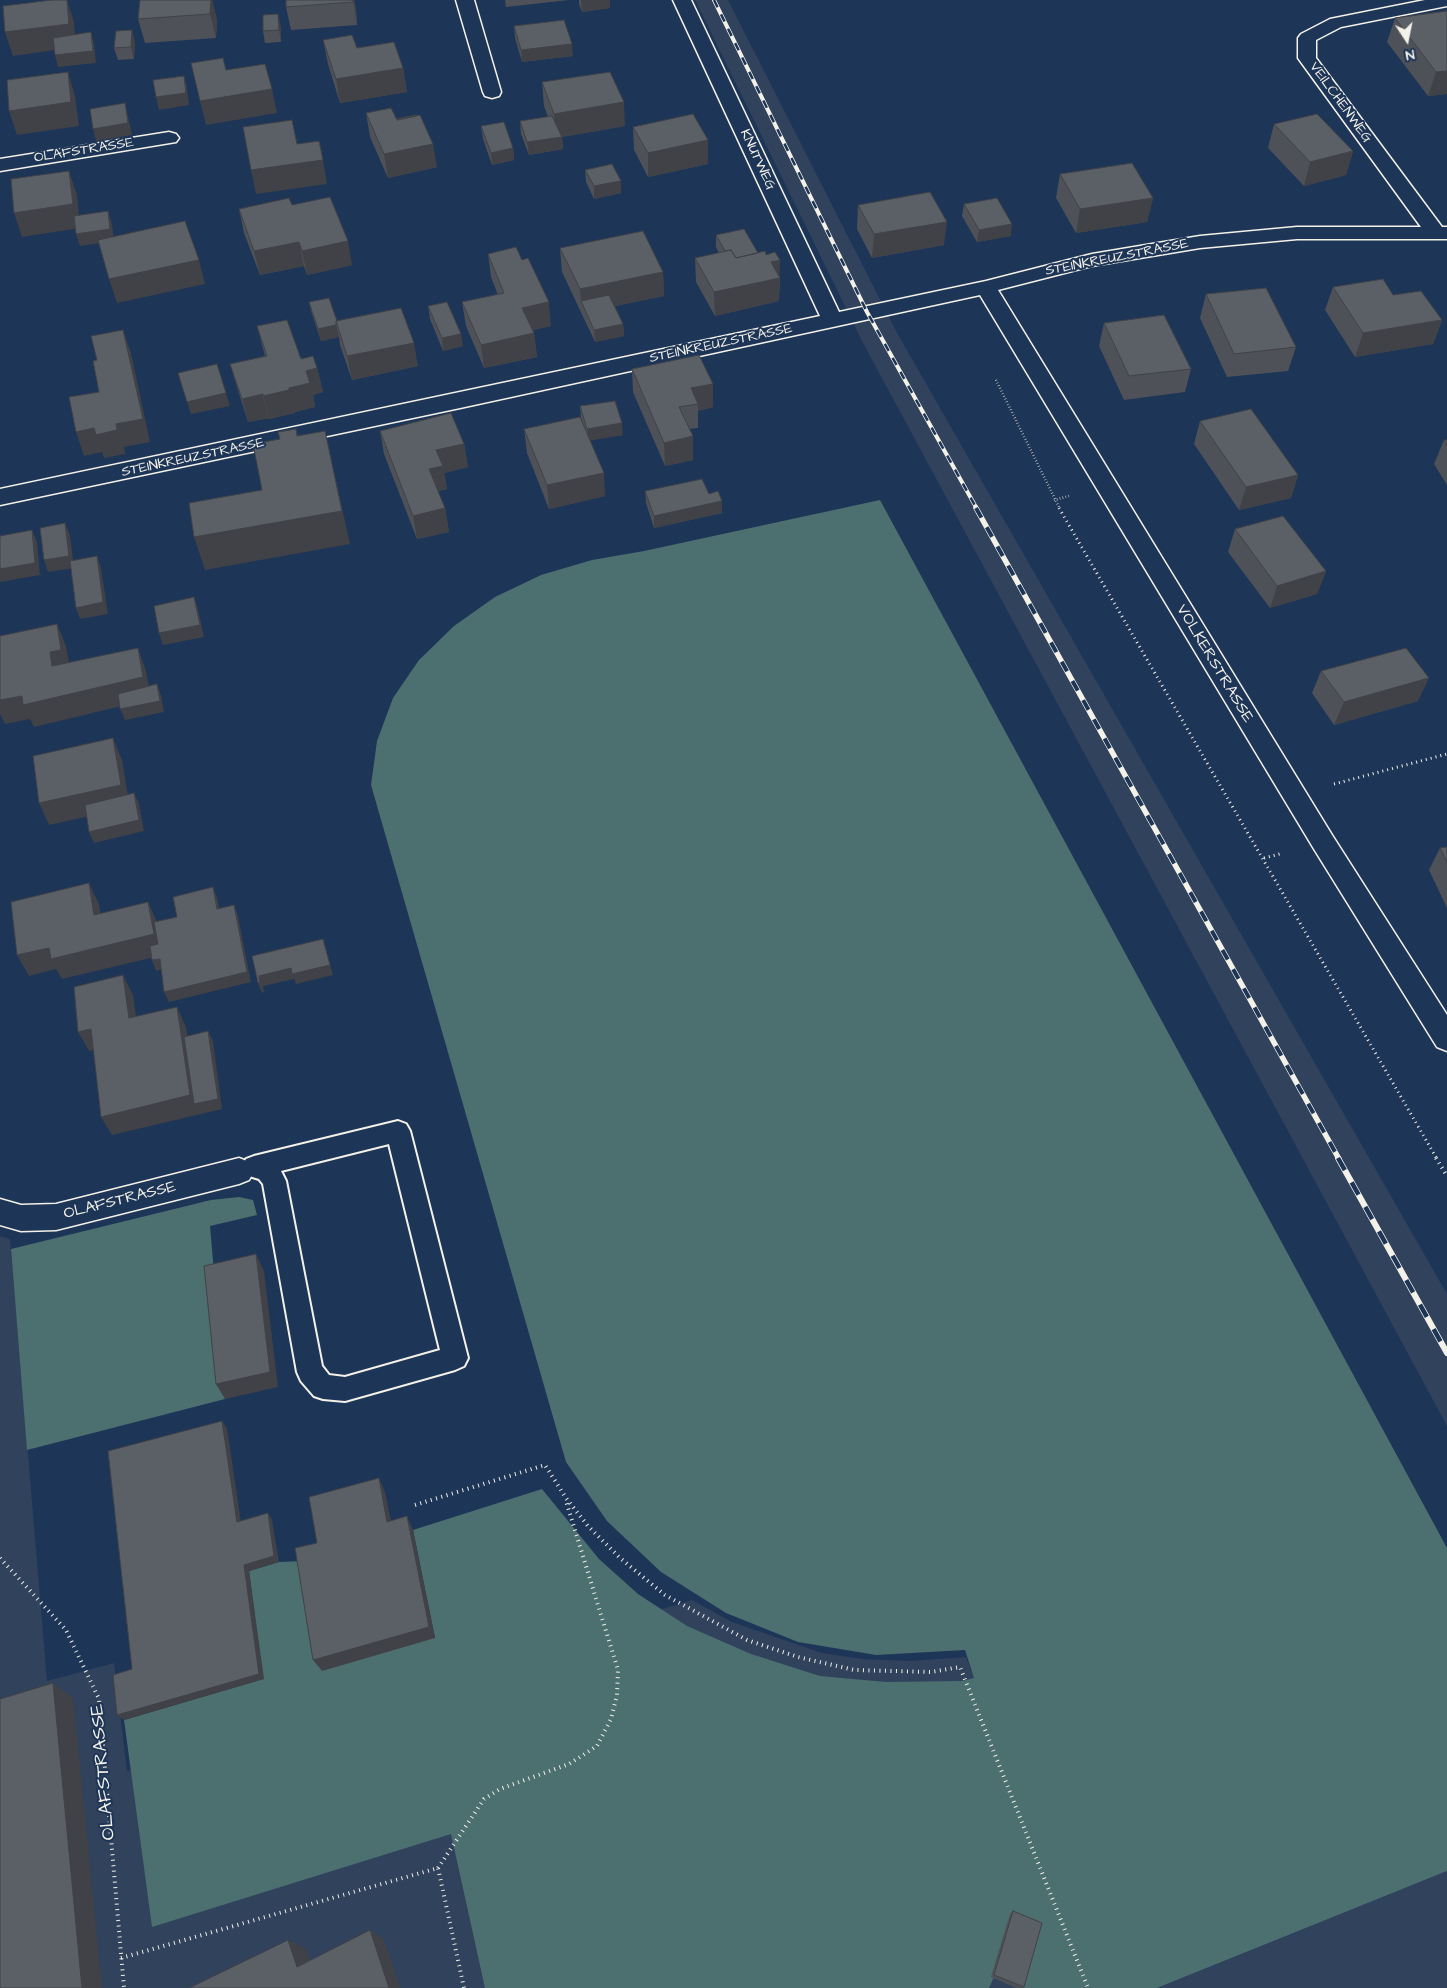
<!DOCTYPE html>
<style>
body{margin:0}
#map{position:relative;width:1447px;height:1988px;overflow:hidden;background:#1d3557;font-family:"Architects Daughter",sans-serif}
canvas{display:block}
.north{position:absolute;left:1382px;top:15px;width:50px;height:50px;-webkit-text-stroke:4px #1d3557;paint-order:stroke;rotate:169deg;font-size:14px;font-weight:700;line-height:20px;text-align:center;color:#f4f1e8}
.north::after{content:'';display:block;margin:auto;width:18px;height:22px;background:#f4f1e8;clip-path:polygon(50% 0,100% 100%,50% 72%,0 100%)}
</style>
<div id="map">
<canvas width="1447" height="1988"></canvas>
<div class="north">N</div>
</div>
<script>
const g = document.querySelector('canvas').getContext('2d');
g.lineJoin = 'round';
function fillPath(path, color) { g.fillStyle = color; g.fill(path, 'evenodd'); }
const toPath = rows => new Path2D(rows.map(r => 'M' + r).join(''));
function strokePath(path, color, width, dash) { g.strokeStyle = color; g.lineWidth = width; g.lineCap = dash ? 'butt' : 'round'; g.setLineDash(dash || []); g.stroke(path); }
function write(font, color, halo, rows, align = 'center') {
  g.font = font + ' "Architects Daughter",sans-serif'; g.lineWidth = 4; g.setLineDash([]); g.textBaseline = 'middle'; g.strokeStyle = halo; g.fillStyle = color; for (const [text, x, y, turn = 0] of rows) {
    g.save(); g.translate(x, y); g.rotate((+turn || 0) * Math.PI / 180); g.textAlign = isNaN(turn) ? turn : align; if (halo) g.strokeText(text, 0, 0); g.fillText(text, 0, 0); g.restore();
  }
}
fillPath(toPath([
 [695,0,728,0,896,331,1447,1294,1447,1426,863,343],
 [0,1236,10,1239,47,1681,114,1663,127,1771,692,1600,732,1622,822,1653,863,1659,911,1661,966,1657,1098,1988,0,1988],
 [1447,1871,1447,1988,1157,1988]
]), '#30425c');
fillPath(toPath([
 [880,500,1447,1548,1447,1871,1157,1988,1021,1988,994,1977,989,1988,485,1988,451,1834,152,1927,124,1720,263,1679,249,1571,279,1562,303,1561,435,1638,413,1530,542,1489,599,1559,638,1594,687,1626,751,1654,820,1676,886,1682,962,1681,974,1678,965,1650,876,1655,798,1642,726,1613,661,1572,607,1521,566,1462,371,785,377,741,393,698,419,660,454,626,495,597,541,575,592,560,644,551],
 [239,1197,253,1200,257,1215,210,1226,225,1399,27,1450,11,1249,211,1200]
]), '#4c6f70');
const service = toPath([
 [398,1121,406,1124,410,1131,468,1358,464,1366,455,1370,345,1401,323,1399,314,1396,301,1381,297,1372,263,1184,259,1179,246,1175,242,1167,246,1159,254,1156,398,1121],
 [389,1144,440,1350,345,1377,329,1375,322,1366,286,1181,281,1171,389,1144]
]);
const minor = toPath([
 [456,0,474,0,501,92,499,96,492,98,485,96,483,92,456,0],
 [673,0,691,0,839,312,986,281,1092,254,1200,236,1297,227,1421,227,1298,58,1298,38,1301,34,1330,19,1425,0,1447,0,1447,6,1341,27,1316,40,1316,58,1442,227,1447,227,1447,239,1297,239,1200,248,1092,266,998,290,1332,835,1447,1015,1447,1051,1437,1047,1314,849,980,295,460,408,0,505,0,489,820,316,673,0],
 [169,132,176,134,179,138,176,142,0,171,0,159,169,132],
 [239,1158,249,1162,254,1171,249,1180,239,1184,56,1230,21,1231,0,1225,0,1199,21,1205,56,1204,239,1158]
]);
strokePath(service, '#f4f1e8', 4);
strokePath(minor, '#f4f1e8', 3);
strokePath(toPath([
 [996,380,1060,509],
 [1054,500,1069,496]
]), '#f4f1e8', 2.5, [0.5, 2.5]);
strokePath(toPath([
 [1059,508,1437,1159],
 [1334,784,1447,754],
 [1264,858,1283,853]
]), '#f4f1e8', 3, [1, 4]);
strokePath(toPath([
 [1436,1158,1447,1176],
 [415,1505,545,1465,566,1498,588,1526,620,1558,665,1595,747,1640,798,1657,854,1670,931,1672,960,1667,1088,1988],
 [0,1558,66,1630,99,1699,124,1988],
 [438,1868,484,1799,500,1789,569,1764,597,1746,611,1719,617,1695,618,1670,566,1501],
 [121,1958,438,1868,464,1988]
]), '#f4f1e8', 4, [1, 4.5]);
fillPath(service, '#1d3557');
fillPath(minor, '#1d3557');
const railFar2 = toPath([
 [714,0,867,312,977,509]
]);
const railFar1 = toPath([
 [976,508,1339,1159]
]);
const rail = toPath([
 [1338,1158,1447,1353]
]);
strokePath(railFar2, '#f4f1e8', 4);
strokePath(railFar1, '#f4f1e8', 5.5);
strokePath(rail, '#f4f1e8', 6);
strokePath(railFar2, '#1d3557', 2.5, [8]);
strokePath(railFar1, '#1d3557', 4, [11]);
strokePath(rail, '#1d3557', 4.5, [14]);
fillPath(toPath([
 [212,0,217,20,216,38,145,43,138,19],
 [286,0,354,0,356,9,357,25,291,30,286,7],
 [505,0,569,0,506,7],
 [579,0,610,0,610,8,582,12,579,4],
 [1447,11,1447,94,1428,96,1387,42,1395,18],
 [514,26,573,56,522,62,515,38],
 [281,27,281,42,265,43,263,31],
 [323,40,357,48,403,68,407,92,340,103,328,64],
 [135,42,134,59,118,60,114,48],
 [542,82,625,126,562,137,563,149,529,155,521,134,520,121,548,117,544,106],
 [366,113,396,119,437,167,388,178,370,137],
 [1274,124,1353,151,1346,175,1304,186,1268,148],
 [481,126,513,148,514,160,492,165,483,139],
 [633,127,708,140,708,164,648,177,634,150],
 [585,170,621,193,594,199,586,182],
 [1060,174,1153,198,1147,222,1076,233,1056,198],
 [964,204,1011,236,977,242,962,216],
 [292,205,352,265,307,275,304,266,260,275,244,233,239,209],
 [858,205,944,245,872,258,857,229],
 [716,235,758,253,780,277,779,301,715,316,696,282,695,258,719,253,716,247],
 [560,248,663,272,664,296,615,306,623,324,624,336,595,342,562,272],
 [488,254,551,326,533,330,534,333,537,357,484,368,466,326,462,302,498,295,491,277],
 [1333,287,1393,295,1442,320,1433,344,1355,357,1325,310],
 [1206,294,1296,347,1288,371,1227,377,1200,318],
 [309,302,337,321,418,366,352,380,340,345,339,337,321,341,312,314],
 [428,306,463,346,443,351,430,319],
 [1104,323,1191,369,1185,392,1124,400,1099,346],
 [257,326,301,359,317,368,323,392,313,395,315,407,295,412,295,413,269,419,269,418,248,422,237,387,230,364,265,356],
 [632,369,713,384,713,407,698,411,698,428,689,429,693,460,665,466,633,392],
 [580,406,623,435,590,440,605,496,549,509,527,453,524,429,584,427,581,418],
 [1200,421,1298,475,1291,498,1239,510,1194,444],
 [380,431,464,444,468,467,444,473,447,489,438,491,445,508,449,532,417,539,384,454],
 [1444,440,1447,440,1447,485,1434,464],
 [645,491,709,494,722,513,654,528,646,503],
 [1235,529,1326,571,1317,594,1270,608,1228,552],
 [1321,671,1418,701,1334,725,1312,693],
 [1447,847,1447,908,1429,870,1440,848],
 [1013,1911,1024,1987,1023,1988,1016,1988,991,1977,1010,1914]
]), '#4e5258');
fillPath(toPath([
 [67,0,74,22,76,47,13,56,5,32],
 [211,0,212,0,217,20,216,38,210,14],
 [353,0,354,0,356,9,357,25],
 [581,0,610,0,610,8,582,12],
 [278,14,281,27,281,42,279,30],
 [132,30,135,42,134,59,131,47],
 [91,32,94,44,96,63,58,67,55,55],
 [572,44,573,56,522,62,521,50],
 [403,68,407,92,340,103,336,79],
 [1447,71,1447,94,1428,96,1436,72],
 [68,72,75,96,79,126,17,135,9,111],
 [184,76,187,88,189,105,159,110,156,97],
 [272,89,277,113,206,125,200,101],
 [624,102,625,126,562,137,563,149,529,155,527,142,556,138,554,114],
 [125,103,128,116,132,135,96,141,93,129],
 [708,140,708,164,648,177,648,153],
 [433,144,437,167,388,178,384,154],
 [513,148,514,160,492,165,491,153],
 [1353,151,1346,175,1304,186,1310,162],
 [323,160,327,184,256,194,251,170],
 [69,171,77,195,80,228,22,237,14,213],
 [621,181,621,193,594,199,594,186],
 [1153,198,1147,222,1076,233,1080,209],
 [108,211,112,224,114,241,80,246,76,234],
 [947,222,944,245,872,258,874,234],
 [1012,224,1011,236,977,242,979,230],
 [348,241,352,265,307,275,302,251],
 [299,242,304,266,260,275,254,251],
 [199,260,205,284,117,303,109,279],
 [780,260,779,301,715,316,714,292,771,262],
 [663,272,664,296,586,312,581,301,580,289],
 [549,302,551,326,525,332,522,308],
 [1442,320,1433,344,1355,357,1363,333],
 [623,324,624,336,595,342,594,330],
 [336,325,339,337,321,341,318,329],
 [123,330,131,353,150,442,124,447,125,454,104,458,102,452,84,456,76,432,116,424],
 [534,333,537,357,484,368,481,345],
 [461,334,463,346,443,351,442,338],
 [414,343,418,366,352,380,347,356],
 [317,368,323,392,313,395,315,407,295,412,295,413,269,419,263,396,289,388,306,371],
 [713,384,713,407,698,411,698,404,691,388],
 [226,393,230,406,191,414,187,402],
 [263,394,269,418,248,422,242,399],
 [622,423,623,435,588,441,587,429],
 [325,431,350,544,205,570,194,537,342,511],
 [693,436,693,460,665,466,664,443],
 [464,444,468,467,444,473,447,489,433,492,429,469,436,450],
 [604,473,605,496,549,509,547,485],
 [1298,475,1291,498,1239,510,1246,487],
 [722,501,722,513,654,528,654,516],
 [445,508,449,532,417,539,413,516],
 [65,523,70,535,74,568,48,572,44,560],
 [32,530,37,542,40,575,0,582,0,569],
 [97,556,101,568,108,614,80,619,76,608],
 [1326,571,1317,594,1270,608,1277,586],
 [194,597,198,609,204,637,163,645,159,633],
 [57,624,66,646,71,673,52,666,50,652],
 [138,648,146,671,151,699,34,727,30,719,5,724,0,714,0,700],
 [1429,678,1418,701,1334,725,1344,702],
 [157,684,161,695,164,712,125,720,120,709],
 [113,738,122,760,130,807,49,825,39,803],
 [134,793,139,804,144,831,94,843,89,832],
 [89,883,99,904,104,935,94,915],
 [213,887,217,898,222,920,217,909],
 [148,902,157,922,163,955,62,979,56,969,29,976,17,955],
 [234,905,238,916,251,982,169,1002,164,992],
 [323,939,333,975,296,984,294,979,263,986,264,992,262,993,258,983,259,976],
 [160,959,164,969,156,971,152,960],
 [123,975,133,995,139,1037,129,1018],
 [177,1007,186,1027,197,1104,208,1031,213,1041,222,1109,112,1135,101,1117],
 [91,1029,102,1048,89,1051,78,1032],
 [256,1254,264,1271,278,1387,225,1399,216,1384],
 [222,1421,227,1428,242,1529,237,1522],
 [379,1478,385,1492,394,1535,387,1522],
 [268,1513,272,1520,279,1562,249,1571,264,1679,124,1720,117,1715,244,1565],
 [407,1516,413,1530,435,1638,322,1671,313,1660],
 [53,1683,73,1698,102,1988,80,1988],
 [370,1930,384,1940,400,1988,389,1988],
 [288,1940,306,1949,314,1976,297,1967]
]), '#404247');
const building = toPath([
 [52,0,67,0,69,24,5,32,3,6,52,0],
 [140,0,211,0,210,14,138,19,140,0],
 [286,0,353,0,353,2,286,7,286,0],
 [1447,11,1447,71,1436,72,1395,18,1447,11],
 [278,14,279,30,263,31,263,15,278,14],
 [564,20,572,44,521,50,514,26,564,20],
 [132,30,131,47,114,48,116,31,132,30],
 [91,32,93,51,55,55,53,38,91,32],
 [352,35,357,48,394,42,403,68,336,79,323,40,352,35],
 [223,58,226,70,265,64,272,89,200,101,191,63,223,58],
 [68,72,71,102,9,111,7,80,68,72],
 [610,72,624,102,554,114,542,82,610,72],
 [184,76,186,93,156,97,153,80,184,76],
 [125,103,128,123,93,129,90,109,125,103],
 [391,108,397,120,420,115,433,144,384,154,366,113,391,108],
 [693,114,708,140,648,153,633,127,693,114],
 [1317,114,1353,151,1310,162,1274,124,1317,114],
 [416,115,416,116,397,120,396,119,416,115],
 [552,116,562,137,527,142,520,121,552,116],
 [292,120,297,144,319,141,323,160,251,170,243,127,292,120],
 [504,122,513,148,491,153,481,126,504,122],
 [1132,163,1153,198,1080,209,1060,174,1132,163],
 [612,164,621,181,594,186,585,170,612,164],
 [69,171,73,204,14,213,11,179,69,171],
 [930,192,947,222,874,234,858,205,930,192],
 [330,197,348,241,302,251,299,242,254,251,239,209,289,198,292,205,330,197],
 [997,198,1012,224,979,230,964,204,997,198],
 [108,211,110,229,76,234,74,216,108,211],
 [185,221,199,260,109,279,98,240,185,221],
 [744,229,758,253,736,258,731,250,725,251,716,235,744,229],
 [643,231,663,272,580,289,560,248,643,231],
 [516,247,522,260,528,258,549,302,522,308,534,333,481,345,462,302,504,293,488,254,516,247],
 [731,250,736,258,765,251,766,255,775,252,780,260,771,262,780,278,714,292,695,258,731,250],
 [1383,279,1393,295,1421,291,1442,320,1363,333,1333,287,1383,279],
 [1266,288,1296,347,1234,354,1206,294,1266,288],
 [609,295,623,324,594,330,581,301,609,295],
 [329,298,337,321,336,321,336,325,318,329,309,302,329,298],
 [447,302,461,334,442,338,428,306,447,302],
 [401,308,414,343,347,356,336,321,401,308],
 [1164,315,1191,369,1129,376,1104,323,1164,315],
 [287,320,301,359,313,356,317,368,306,371,310,383,289,388,289,390,263,396,263,394,242,399,230,364,267,356,257,326,287,320],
 [123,330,143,419,116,424,117,430,96,435,94,428,76,432,69,397,99,392,93,361,97,360,91,336,123,330],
 [699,355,713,384,691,388,698,404,679,407,693,436,664,443,632,369,699,355],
 [217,364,226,393,187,402,178,373,217,364],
 [615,401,622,423,587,429,580,406,615,401],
 [1251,409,1298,475,1246,487,1200,421,1251,409],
 [451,413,464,444,436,450,443,466,429,469,445,508,413,516,380,431,451,413],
 [580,417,604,473,547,485,524,429,580,417],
 [296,429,297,436,325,431,342,511,194,537,189,503,262,490,253,444,280,439,278,432,296,429],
 [1444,440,1447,440,1447,446,1444,440],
 [702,479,709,494,718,491,722,501,654,516,645,491,702,479],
 [1283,516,1326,571,1277,586,1235,529,1283,516],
 [65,523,69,556,44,560,40,528,65,523],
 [32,530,35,563,0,569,0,536,32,530],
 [97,556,103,602,76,608,70,561,97,556],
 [194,597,200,625,159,633,154,606,194,597],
 [57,624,61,650,50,652,52,666,138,648,143,677,23,705,22,696,0,700,0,636,57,624],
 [1406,648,1429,678,1344,702,1321,671,1406,648],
 [157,684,160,701,120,709,118,694,157,684],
 [113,738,121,785,39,803,33,756,113,738],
 [134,793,139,820,89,832,85,805,134,793],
 [1447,847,1447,862,1440,848,1447,847],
 [89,883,94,915,148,902,154,934,51,959,49,948,17,955,11,902,89,883],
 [213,887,217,909,234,905,247,972,164,992,160,959,152,960,150,946,158,944,154,922,177,917,173,897,213,887],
 [323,939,330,965,292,974,291,968,259,976,260,982,258,983,252,956,323,939],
 [123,975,129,1018,177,1007,190,1095,101,1117,91,1029,78,1032,74,987,123,975],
 [208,1031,218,1099,194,1104,184,1037,208,1031],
 [256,1254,270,1372,216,1384,204,1266,256,1254],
 [222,1421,237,1522,268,1513,274,1556,244,1565,259,1674,117,1715,113,1675,132,1669,108,1451,222,1421],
 [379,1478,387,1522,407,1516,429,1627,313,1660,295,1548,317,1543,309,1497,379,1478],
 [53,1683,82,1988,0,1988,0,1699,53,1683],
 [1013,1911,1042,1923,1024,1987,994,1975,1013,1911],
 [370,1930,389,1988,189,1988,288,1940,297,1967,370,1930]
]);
fillPath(building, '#5b5f66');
strokePath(building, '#404247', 1);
write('14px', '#f4f1e8', '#1d3557', [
 ["VEILCHENWEG",1340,103,54],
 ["OLAFSTRASSE",84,151,-9],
 ["KNUTWEG",757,160,65],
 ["STEINKREUZSTRASSE",1117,258,-11],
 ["STEINKREUZSTRASSE",721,344,-12],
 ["STEINKREUZSTRASSE",193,458,-12]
]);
write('16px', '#f4f1e8', '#1d3557', [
 ["VOLKERSTRASSE",1214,664,59],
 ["OLAFSTRASSE",120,1201,-14]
]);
write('19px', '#f4f1e8', '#1d3557', [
 ["OLAFSTRASSE",104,1772,-95]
]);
</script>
